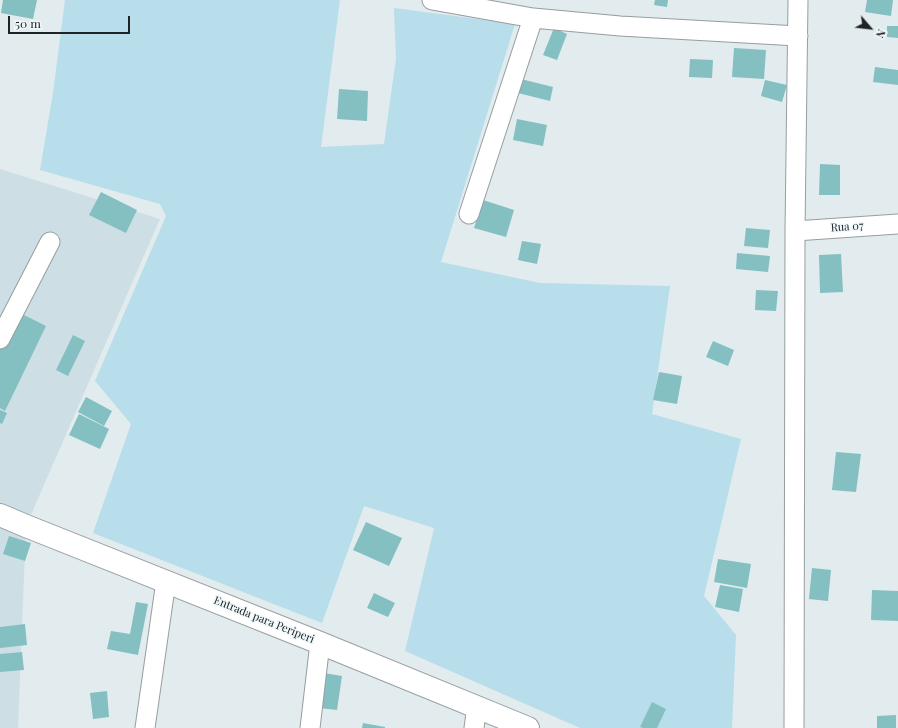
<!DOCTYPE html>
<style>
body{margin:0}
#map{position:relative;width:898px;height:728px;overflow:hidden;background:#e2ebee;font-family:"Playfair Display",serif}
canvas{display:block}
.north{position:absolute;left:850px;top:8px;width:40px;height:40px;-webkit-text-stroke:3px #eff8fb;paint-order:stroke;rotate:118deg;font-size:11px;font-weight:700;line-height:16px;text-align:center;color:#202324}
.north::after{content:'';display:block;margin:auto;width:14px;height:18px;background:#202324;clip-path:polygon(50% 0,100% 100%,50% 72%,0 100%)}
.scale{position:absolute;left:8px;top:16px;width:122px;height:18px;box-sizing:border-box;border:2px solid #202324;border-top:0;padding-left:5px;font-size:12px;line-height:14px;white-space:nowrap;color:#202324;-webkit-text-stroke:3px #eff8fb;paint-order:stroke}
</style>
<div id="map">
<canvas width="898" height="728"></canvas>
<div class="north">N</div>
<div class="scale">50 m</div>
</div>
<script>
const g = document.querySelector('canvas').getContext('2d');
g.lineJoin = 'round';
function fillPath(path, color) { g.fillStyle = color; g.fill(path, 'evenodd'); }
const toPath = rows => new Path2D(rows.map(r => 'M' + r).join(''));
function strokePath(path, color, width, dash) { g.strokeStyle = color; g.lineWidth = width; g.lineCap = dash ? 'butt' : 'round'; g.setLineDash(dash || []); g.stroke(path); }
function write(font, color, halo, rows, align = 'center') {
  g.font = font + ' "Playfair Display",serif'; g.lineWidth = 3; g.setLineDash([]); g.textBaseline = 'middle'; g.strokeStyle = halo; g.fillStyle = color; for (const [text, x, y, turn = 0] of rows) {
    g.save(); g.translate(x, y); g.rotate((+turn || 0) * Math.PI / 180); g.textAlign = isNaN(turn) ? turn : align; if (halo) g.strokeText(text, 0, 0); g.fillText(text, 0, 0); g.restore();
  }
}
fillPath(toPath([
 [0,169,160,219,26,526,18,728,0,728]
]), '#cddfe4');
fillPath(toPath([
 [65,0,340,0,321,147,384,144,396,59,394,8,515,24,441,262,540,283,670,286,652,414,741,439,704,596,736,635,732,728,580,728,405,651,434,528,364,506,322,623,93,533,131,424,95,381,166,216,160,204,40,170,53,93]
]), '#b7deea');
fillPath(toPath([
 [3,0,37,0,33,19,1,13],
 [655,0,668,0,667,7,654,5],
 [867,0,893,0,891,16,865,12],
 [887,26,898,26,898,38,887,37],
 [554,28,567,34,557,60,543,55],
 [734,48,766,50,764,79,732,77],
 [690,59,713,60,712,78,689,77],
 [875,67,898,70,898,85,873,82],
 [517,78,553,87,550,101,514,92],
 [765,80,787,85,782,102,761,96],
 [339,89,368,91,367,121,337,119],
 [517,119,547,125,543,146,513,140],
 [820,164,840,165,840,195,819,195],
 [101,192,137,210,126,233,89,215],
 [483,200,514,210,506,237,474,228],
 [746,228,770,230,768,248,744,246],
 [522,241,541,244,537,264,518,260],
 [737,253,770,256,768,272,736,269],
 [841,254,843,292,820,293,819,255],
 [756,290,778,291,776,311,755,310],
 [18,312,46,326,5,411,0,408,0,349],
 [73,335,85,341,68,376,56,370],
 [713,341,734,350,728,366,706,357],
 [659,372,682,376,677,404,653,400],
 [86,397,112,411,104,426,78,412],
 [0,410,7,413,2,424,0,423],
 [79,414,109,429,100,449,69,435],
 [836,452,861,454,856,492,832,490],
 [366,522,402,538,389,566,353,550],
 [9,536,31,543,25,561,3,554],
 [718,559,751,564,747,588,714,582],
 [812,568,831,570,828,601,809,599],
 [720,585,743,589,739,612,715,607],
 [872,590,898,591,898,621,871,620],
 [374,593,395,603,388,617,367,608],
 [136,602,148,604,138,655,107,649,111,631,130,634],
 [25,624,27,645,0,648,0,627],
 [22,652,24,670,0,672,0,654],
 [324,673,342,676,337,710,319,708],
 [107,691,109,717,93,719,90,693],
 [652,702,666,709,657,728,643,728,640,727],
 [896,715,896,728,877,728,877,716],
 [363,723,385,727,385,728,362,728]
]), '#84bfc2');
const minor = toPath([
 [432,0,533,18,620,26,798,36],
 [469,214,533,18],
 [795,231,898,224],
 [0,339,50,242],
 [145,728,166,581],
 [310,728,320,643],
 [474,728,477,706],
 [794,728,795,231,798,0]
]);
const major = toPath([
 [0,515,26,526,320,643,528,728]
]);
strokePath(minor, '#969ea0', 21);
strokePath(major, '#969ea0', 24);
strokePath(minor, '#fff', 19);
strokePath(major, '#fff', 22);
write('11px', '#202324', '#eff8fb', [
 ["Rua 07",847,227,-4],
 ["Entrada para Periperi",264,620,22]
]);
</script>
